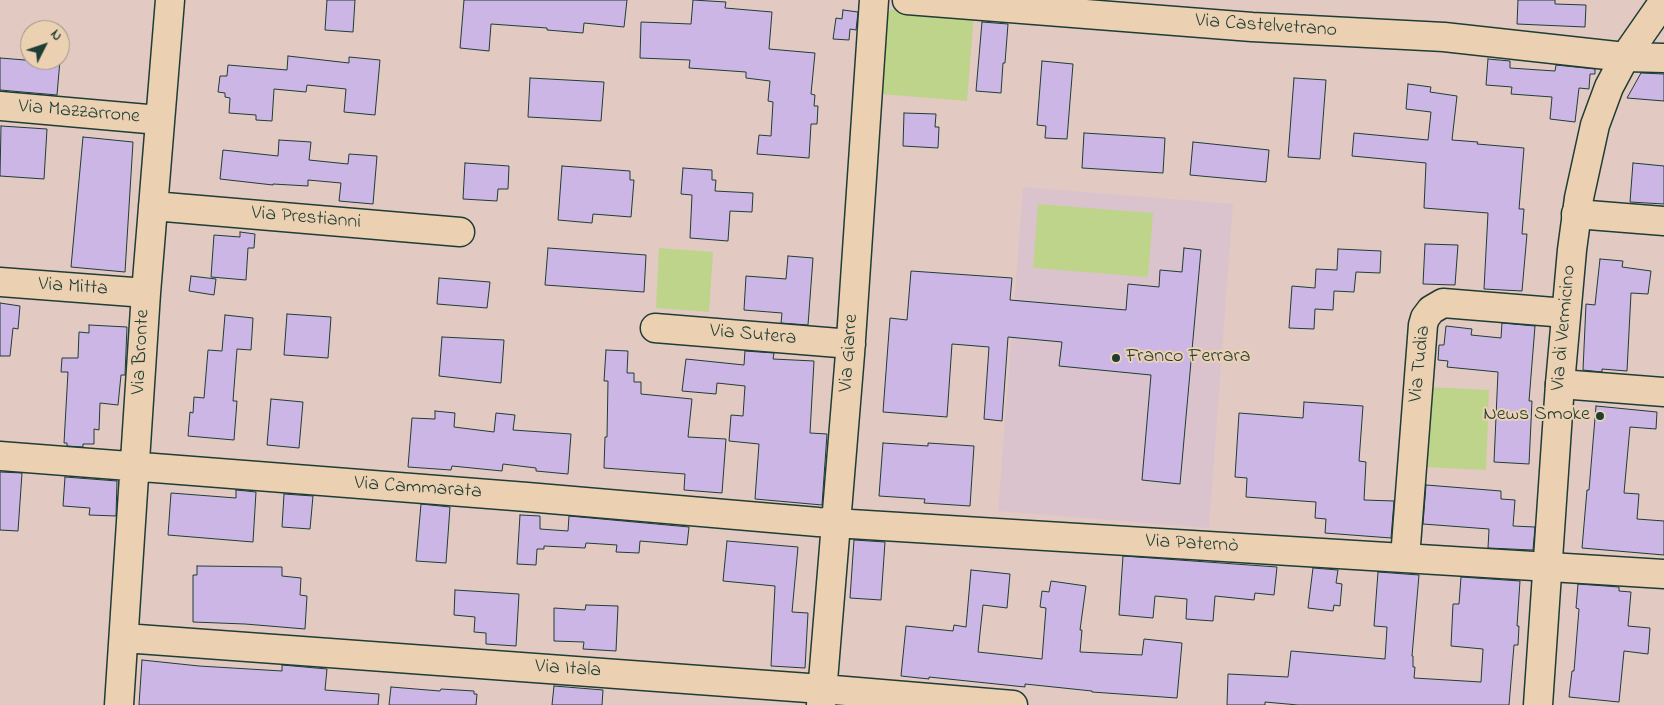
<!DOCTYPE html>
<meta charset="utf-8">
<style>
body{margin:0}
#map{position:relative;width:1664px;height:705px;overflow:hidden;background:#e2c9c2;font-family:"Indie Flower",sans-serif}
canvas{display:block}
.north{position:absolute;left:20px;top:20px;width:50px;height:50px;box-sizing:border-box;background:#ebd1b2;border:1px solid #999680;border-radius:50%;rotate:49deg;font-size:14px;font-weight:700;line-height:20px;text-align:center;color:#1f3d34}
.north::after{content:'';display:block;margin:auto;width:18px;height:22px;background:#1f3d34;clip-path:polygon(50% 0,100% 100%,50% 72%,0 100%)}
</style>
<div id="map">
<canvas width="1664" height="705"></canvas>
<div class="north">N</div>
</div>
<script>
const g = document.querySelector('canvas').getContext('2d');
g.lineJoin = 'round';
function fillPath(path, color) { g.fillStyle = color; g.fill(path, 'evenodd'); }
const toPath = rows => new Path2D(rows.map(r => 'M' + r).join(''));
function strokePath(path, color, width, dash) { g.strokeStyle = color; g.lineWidth = width; g.lineCap = dash ? 'butt' : 'round'; g.setLineDash(dash || []); g.stroke(path); }
function write(font, color, halo, rows, align = 'center') {
  g.font = font + ' "Indie Flower",sans-serif'; g.lineWidth = 4; g.setLineDash([]); g.textBaseline = 'middle'; g.strokeStyle = halo; g.fillStyle = color; for (const [text, x, y, turn = 0] of rows) {
    g.save(); g.translate(x, y); g.rotate((+turn || 0) * Math.PI / 180); g.textAlign = isNaN(turn) ? turn : align; if (halo) g.strokeText(text, 0, 0); g.fillText(text, 0, 0); g.restore();
  }
}
fillPath(toPath([
 [1023,187,1233,204,1209,528,998,511]
]), '#dbc3cd');
fillPath(toPath([
 [901,8,974,14,967,101,881,94,888,14,890,10],
 [1038,204,1153,213,1148,277,1033,268],
 [659,248,713,252,709,312,656,308],
 [1428,387,1489,390,1486,470,1424,467]
]), '#bed48a');
const building = toPath([
 [327,0,355,0,353,32,325,30,327,0],
 [464,0,627,0,624,27,584,23,583,33,547,30,547,28,491,24,489,51,460,48,464,0],
 [693,0,726,2,725,8,772,12,769,49,815,53,811,94,815,95,814,106,818,106,817,124,811,124,809,158,757,154,759,135,771,136,773,102,768,101,770,81,746,78,746,72,689,68,690,60,640,58,641,22,691,24,693,0],
 [1518,0,1555,0,1555,4,1586,5,1585,27,1517,24,1518,0],
 [843,10,858,12,856,30,850,29,849,40,833,39,836,18,842,19,843,10],
 [982,22,1008,24,1005,63,1003,63,1001,93,976,91,982,22],
 [288,56,349,63,349,57,380,60,375,115,344,112,346,89,307,85,306,92,274,89,272,121,256,120,256,115,229,113,230,98,225,97,225,93,218,92,220,76,227,76,228,65,287,70,288,56],
 [0,58,25,60,60,60,57,95,0,90,0,58],
 [1488,59,1510,61,1510,68,1555,71,1556,65,1595,69,1595,74,1590,74,1589,89,1579,88,1575,122,1550,119,1552,97,1511,94,1512,87,1486,85,1488,59],
 [1042,61,1073,64,1067,139,1045,138,1046,126,1037,125,1042,61],
 [1641,73,1664,74,1664,101,1627,98,1641,73],
 [530,78,604,82,601,121,528,117,530,78],
 [1294,78,1326,80,1320,159,1288,157,1294,78],
 [1408,84,1431,87,1430,92,1457,96,1452,140,1478,142,1477,144,1524,148,1519,209,1524,209,1522,234,1527,234,1522,291,1484,289,1488,213,1424,208,1426,163,1352,156,1354,133,1428,140,1431,112,1406,109,1408,84],
 [904,113,936,114,935,127,939,127,938,148,903,146,904,113],
 [1,126,47,129,44,179,0,176,1,126],
 [1084,133,1165,138,1163,173,1082,168,1084,133],
 [83,137,133,142,125,272,71,267,83,137],
 [279,140,311,142,309,160,348,164,349,154,377,156,373,204,339,201,341,183,308,180,308,186,273,184,273,185,220,179,223,150,278,156,279,140],
 [1193,142,1269,150,1266,182,1190,175,1193,142],
 [465,163,509,166,508,189,498,189,497,201,463,199,465,163],
 [1633,163,1664,166,1664,204,1630,202,1633,163],
 [562,166,630,171,630,180,634,180,631,217,593,214,592,223,558,220,562,166],
 [683,168,712,170,712,180,716,180,715,191,753,193,752,212,730,211,728,241,690,238,692,195,681,194,683,168],
 [240,232,255,234,254,248,248,248,246,280,211,277,214,235,240,237,240,232],
 [1425,244,1458,245,1455,285,1423,284,1425,244],
 [548,248,646,255,644,292,545,285,548,248],
 [1184,248,1201,250,1180,484,1142,480,1151,375,1059,366,1062,342,1008,337,1002,421,984,419,989,347,952,344,947,417,883,412,890,318,907,320,911,271,1012,278,1010,300,1126,310,1128,284,1159,287,1160,270,1182,272,1184,248],
 [1338,249,1381,251,1380,273,1356,272,1354,292,1334,291,1333,310,1315,309,1314,329,1289,328,1292,286,1315,288,1316,269,1337,270,1338,249],
 [788,256,813,258,808,325,781,323,782,313,744,310,746,276,786,279,788,256],
 [1600,259,1623,261,1622,267,1651,271,1648,294,1631,293,1627,371,1602,369,1602,372,1583,370,1586,304,1595,305,1600,259],
 [191,276,216,279,214,295,189,291,191,276],
 [439,278,490,282,487,308,437,304,439,278],
 [0,303,20,306,18,329,13,328,10,356,0,356,0,303],
 [287,314,331,317,328,358,284,355,287,314],
 [225,315,253,318,251,350,237,349,233,401,237,401,234,440,188,436,190,412,193,413,194,397,204,398,208,350,222,351,225,315],
 [1502,323,1535,326,1529,401,1532,401,1529,464,1494,462,1498,372,1447,367,1448,361,1438,360,1439,345,1444,345,1446,326,1472,329,1471,335,1501,338,1502,323],
 [89,325,127,327,125,375,121,375,118,405,100,403,99,430,94,429,94,444,83,444,83,447,67,446,67,443,64,443,68,372,61,372,62,358,78,358,79,332,89,333,89,325],
 [442,337,504,340,501,383,439,376,442,337],
 [606,350,628,351,627,373,634,373,634,382,641,382,641,394,692,399,688,437,726,439,722,493,684,490,685,474,604,468,605,437,607,437,608,381,604,381,606,350],
 [745,351,774,353,773,359,814,361,810,433,827,434,822,505,755,499,759,444,729,441,731,415,743,416,745,386,717,383,716,394,682,391,686,359,744,365,745,351],
 [271,399,303,402,299,448,267,445,271,399],
 [1304,402,1363,406,1359,461,1366,462,1364,500,1394,501,1391,538,1325,533,1326,519,1315,518,1316,502,1246,497,1247,478,1235,477,1239,413,1303,418,1304,402],
 [1596,406,1657,412,1656,429,1630,427,1624,493,1639,494,1637,519,1664,521,1664,555,1582,548,1587,490,1589,490,1596,406],
 [435,411,455,413,454,427,494,432,496,413,515,415,513,430,571,434,568,474,536,471,536,468,503,464,502,471,452,466,451,470,408,467,412,418,435,419,435,411],
 [883,443,928,446,928,443,974,446,970,506,924,503,925,499,879,496,883,443],
 [0,472,22,473,18,531,0,530,0,472],
 [65,477,117,481,116,516,89,515,90,508,63,506,65,477],
 [1426,485,1501,491,1501,499,1515,500,1513,526,1535,527,1533,550,1488,548,1489,529,1423,524,1426,485],
 [236,490,256,492,253,542,168,535,171,493,236,498,236,490],
 [284,494,313,496,310,529,282,527,284,494],
 [421,504,450,507,446,563,416,561,421,504],
 [520,515,540,516,540,529,568,531,569,516,689,527,687,545,640,541,639,553,616,552,617,545,586,543,585,548,544,546,544,549,537,549,536,565,517,564,520,515],
 [854,540,885,542,881,600,850,598,854,540],
 [727,541,798,547,792,612,808,613,805,668,771,666,775,586,723,581,727,541],
 [1123,556,1277,567,1274,595,1255,593,1254,600,1215,596,1213,621,1186,619,1187,599,1155,596,1153,618,1119,615,1123,556],
 [197,566,282,567,282,576,301,578,300,595,307,596,305,629,245,624,193,622,193,575,197,575,197,566],
 [1313,568,1338,570,1336,583,1342,584,1340,606,1334,605,1333,611,1308,608,1313,568],
 [971,570,1010,574,1007,608,983,605,978,652,1042,659,1046,608,1040,607,1042,591,1049,592,1051,581,1086,586,1080,630,1082,630,1080,652,1142,655,1144,639,1182,643,1177,698,1092,692,1092,691,1025,684,1025,687,929,677,929,679,901,676,906,626,953,631,954,625,966,627,971,570],
 [1378,572,1419,575,1412,656,1413,656,1413,667,1415,667,1414,678,1481,682,1483,649,1451,646,1453,604,1459,604,1461,577,1520,581,1517,626,1519,626,1518,645,1514,645,1509,705,1298,705,1265,702,1265,705,1227,705,1228,674,1288,677,1291,651,1385,659,1387,627,1374,626,1378,572],
 [1578,584,1619,587,1619,591,1631,592,1628,626,1650,628,1648,654,1624,651,1619,702,1569,697,1572,671,1574,671,1579,609,1576,608,1578,584],
 [455,590,519,594,516,646,486,644,486,633,474,632,475,617,454,615,455,590],
 [586,605,618,606,616,651,583,649,584,642,554,641,554,608,585,610,586,605],
 [142,660,199,666,282,671,282,665,327,669,325,690,379,694,378,705,139,705,142,660],
 [554,686,603,690,602,705,552,705,554,686],
 [391,687,440,691,441,689,474,691,474,694,477,694,476,705,389,705,391,687]
]);
fillPath(building, '#ccb6e6');
strokePath(building, '#1f3d34', 1);
const minor = toPath([
 [907,0,1252,27,1444,37,1625,57,1664,58],
 [0,106,159,120],
 [153,206,460,232],
 [1576,214,1664,221],
 [0,282,146,293],
 [655,328,851,344],
 [1560,384,1664,392],
 [0,456,527,497,818,522,1664,574],
 [1405,558,1423,325,1425,318,1431,310,1443,303,1566,313],
 [124,638,822,689,1013,705],
 [119,705,146,293,170,0],
 [821,705,850,354,874,0]
]);
const major = toPath([
 [1538,705,1560,384,1572,250,1579,198,1595,125,1609,87,1625,57,1664,1]
]);
strokePath(minor, '#1f3d34', 31);
strokePath(major, '#1f3d34', 31);
strokePath(minor, '#ebd1b2', 28);
strokePath(major, '#ebd1b2', 28);
for (const [x, y, r, color] of [
 [1116,358,5,"#1f3d34"],
 [1600,416,5,"#1f3d34"]
]) { const dot = new Path2D(); dot.arc(x, y, r, 0, 2 * Math.PI); g.fillStyle = color; g.fill(dot); strokePath(dot, '#ebd1b2', 2); }
write('20px', '#1f3d34', '#ebd1b2', [
 ["Via Castelvetrano",1266,27,4],
 ["Via Mazzarrone",79,113,5],
 ["Via Prestianni",306,219,5],
 ["Via Mitta",73,288,4],
 ["Via di Vermicino",1565,328,-85],
 ["Via Sutera",753,336,5],
 ["Via Bronte",142,352,-87],
 ["Via Giarre",850,353,-86],
 ["Via Tudia",1421,364,-84],
 ["Via Cammarata",418,489,4],
 ["Via Paternò",1192,545,3],
 ["Via Itala",568,670,4]
]);
write('20px', '#1f3d34', '#ebd1b2', [
 ["Franco Ferrara",1126,358],
 ["News Smoke",1590,416,"right"]
], 'left');
</script>
